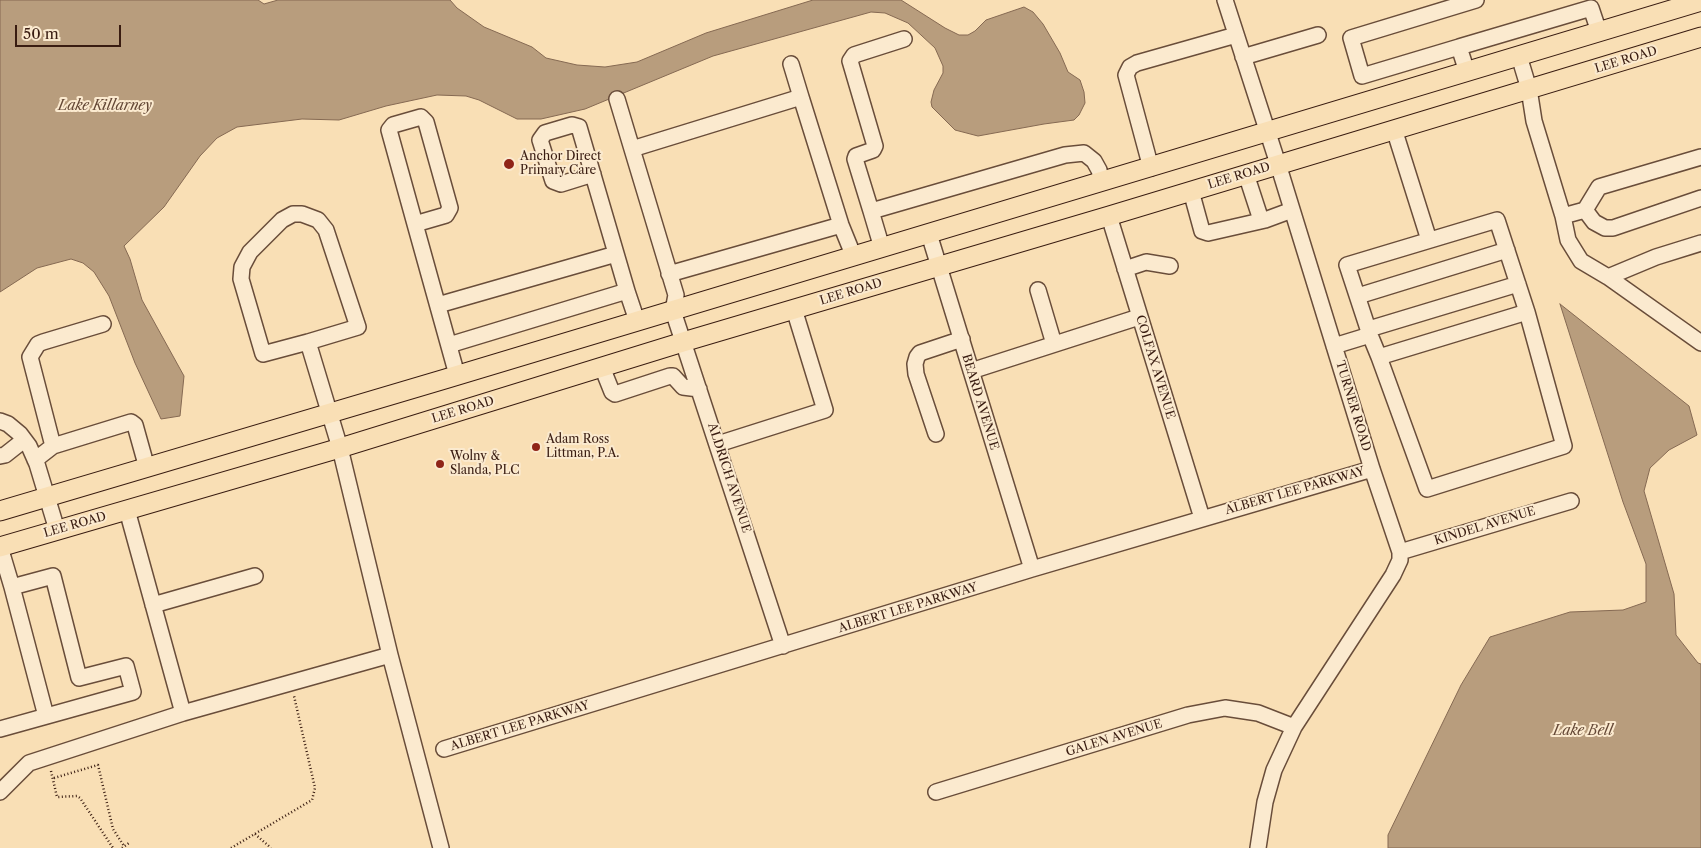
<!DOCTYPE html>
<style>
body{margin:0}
#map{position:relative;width:1701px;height:848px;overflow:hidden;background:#f9dfb5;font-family:"Libre Caslon Text",serif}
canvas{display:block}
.scale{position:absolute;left:15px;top:25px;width:106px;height:22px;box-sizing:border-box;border:2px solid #391c11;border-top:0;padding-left:6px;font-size:15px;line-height:18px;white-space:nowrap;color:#391c11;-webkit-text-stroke:4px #fbeacf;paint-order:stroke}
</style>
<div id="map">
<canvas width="1701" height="848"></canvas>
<div class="scale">50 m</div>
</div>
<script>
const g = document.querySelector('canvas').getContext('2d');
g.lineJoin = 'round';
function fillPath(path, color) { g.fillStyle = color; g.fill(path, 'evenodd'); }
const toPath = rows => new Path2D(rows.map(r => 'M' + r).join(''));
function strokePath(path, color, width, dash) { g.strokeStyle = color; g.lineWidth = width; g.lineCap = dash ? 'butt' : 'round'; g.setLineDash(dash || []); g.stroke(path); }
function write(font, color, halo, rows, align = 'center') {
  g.font = font + ' "Libre Caslon Text",serif'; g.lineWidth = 4; g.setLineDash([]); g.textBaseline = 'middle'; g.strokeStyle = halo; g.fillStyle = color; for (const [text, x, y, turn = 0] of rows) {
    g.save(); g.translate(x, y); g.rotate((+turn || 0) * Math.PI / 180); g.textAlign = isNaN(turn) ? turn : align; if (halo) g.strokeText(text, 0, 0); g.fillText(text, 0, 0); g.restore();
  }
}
const water = toPath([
 [0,0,258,0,264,4,278,0,450,0,457,8,484,27,532,47,546,58,577,65,605,67,637,62,706,33,813,0,901,0,945,28,959,35,968,35,975,31,986,20,1024,7,1033,12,1043,24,1060,53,1068,72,1080,80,1084,92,1085,103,1079,115,1074,120,1044,124,978,136,955,130,932,107,931,102,934,90,943,73,943,66,935,48,908,23,885,13,871,12,713,56,585,109,541,119,517,119,479,100,466,96,437,95,386,106,339,120,302,119,237,127,217,138,200,156,164,207,124,246,130,259,142,300,184,376,180,416,161,419,135,363,109,296,94,272,83,263,71,259,37,268,0,292,0,0],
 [1560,304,1689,406,1697,435,1669,450,1650,468,1644,491,1674,594,1676,635,1698,663,1701,664,1701,848,1388,848,1388,835,1461,685,1490,637,1570,612,1623,610,1646,602,1646,564,1623,502,1560,304]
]);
fillPath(water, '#b89d7d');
strokePath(water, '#856952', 1);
const minor = toPath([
 [1225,0,1278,164,1372,469,1400,552,1400,560,1393,575,1294,727,1274,770,1265,802,1258,848],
 [1459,47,1362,76,1351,38,1476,0],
 [1519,56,1529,89,1534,121,1563,216,1585,210],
 [1243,57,1318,35],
 [791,64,801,97],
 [1467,72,1459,47,1591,8,1599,32],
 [617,99,632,149],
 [1394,129,1429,240],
 [1151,168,1126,75,1130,67,1137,63,1236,35],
 [1246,174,1261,220],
 [1191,191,1202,231,1208,233,1265,220,1292,210],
 [1585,210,1599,187,1701,157],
 [1585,210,1594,222,1605,228,1613,228,1701,198],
 [871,211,855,159,856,156,873,150,875,146,850,61,854,55,904,39],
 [1109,216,1202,518],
 [1563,216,1568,240,1581,261,1608,277,1656,257,1701,243],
 [415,224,446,215,450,208,426,122,421,117,393,125,389,130,415,224,457,375],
 [929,234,1032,569],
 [882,248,871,211,882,208,1065,155,1084,153,1094,161,1099,170,1102,182],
 [1125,269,1146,262,1170,266],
 [669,274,841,225],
 [1608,277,1701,343],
 [1038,290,1054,344],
 [627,291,637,321],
 [1358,296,1507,250],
 [438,305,616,254],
 [1369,329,1518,284],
 [1370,335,1347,265,1497,220,1527,312,1564,446,1427,489,1379,357,1527,312],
 [308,342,263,354,241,279,242,267,250,252,282,220,293,214,302,214,318,220,326,230,358,327,308,342,340,448,390,655,441,848],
 [449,345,627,291,579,127,572,125,545,133,540,140,553,181,561,184,593,174],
 [1334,346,1370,335,1379,357],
 [602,367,612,392,615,394,670,376,673,376,683,387,699,389],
 [971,371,1139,317],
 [0,421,8,424,20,434,29,446,37,464,57,530],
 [936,434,916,374,915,364,917,357,920,353,962,339],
 [718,444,825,410,794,309],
 [53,446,30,357,38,344,43,342,103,324],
 [0,456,5,455,24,440],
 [35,460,53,446,131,422,135,425,147,468],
 [127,510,183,713],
 [1400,552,1571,501],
 [12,587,46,716],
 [153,605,255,576],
 [783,646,673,311,676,295,632,149,801,97,841,225,854,257],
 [0,729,133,692,126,666,79,678,53,576,12,587,0,547],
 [444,749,1032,569,1372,469],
 [0,792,29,763,183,713,390,655],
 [936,792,1188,715,1225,708,1258,713,1294,727]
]);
const major = toPath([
 [0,511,445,379,1701,1],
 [0,547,340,448,683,342,1109,216,1701,37]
]);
strokePath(minor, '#694d3a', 18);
strokePath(major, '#391c11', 21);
strokePath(toPath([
 [51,771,57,797,77,796,80,798,113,848],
 [54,778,98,765,113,829,124,846],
 [255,834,271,848],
 [122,848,129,843],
 [231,848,312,800,315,788,294,696]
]), '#391c11', 2.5, [1, 2.5]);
strokePath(minor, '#fbeacf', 15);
strokePath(major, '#f9dfb5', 19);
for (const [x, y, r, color] of [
 [509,164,6,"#8f2418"],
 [536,447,5,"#8f2418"],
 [440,464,5,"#8f2418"]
]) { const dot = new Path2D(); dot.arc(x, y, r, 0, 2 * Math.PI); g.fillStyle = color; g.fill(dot); strokePath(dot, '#fbeacf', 2); }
write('12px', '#391c11', '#fbeacf', [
 ["LEE ROAD",1626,60,-17],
 ["LEE ROAD",1239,176,-17],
 ["LEE ROAD",851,292,-17],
 ["COLFAX AVENUE",1155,367,73],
 ["BEARD AVENUE",980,402,73],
 ["TURNER ROAD",1353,406,73],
 ["LEE ROAD",463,410,-17],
 ["ALDRICH AVENUE",729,478,72],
 ["ALBERT LEE PARKWAY",1295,491,-16],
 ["LEE ROAD",75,525,-16],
 ["KINDEL AVENUE",1485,526,-17],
 ["ALBERT LEE PARKWAY",908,608,-17],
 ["ALBERT LEE PARKWAY",520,726,-17],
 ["GALEN AVENUE",1114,738,-17]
]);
write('12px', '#391c11', '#fbeacf', [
 ["Anchor Direct",520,157],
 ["Primary Care",520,171],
 ["Adam Ross",546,440],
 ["Littman, P.A.",546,454],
 ["Wolny &",450,457],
 ["Slanda, PLC",450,471]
], 'left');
write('italic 14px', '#654937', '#fbeacf', [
 ["Lake Killarney",105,106],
 ["Lake Bell",1583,731]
]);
</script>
